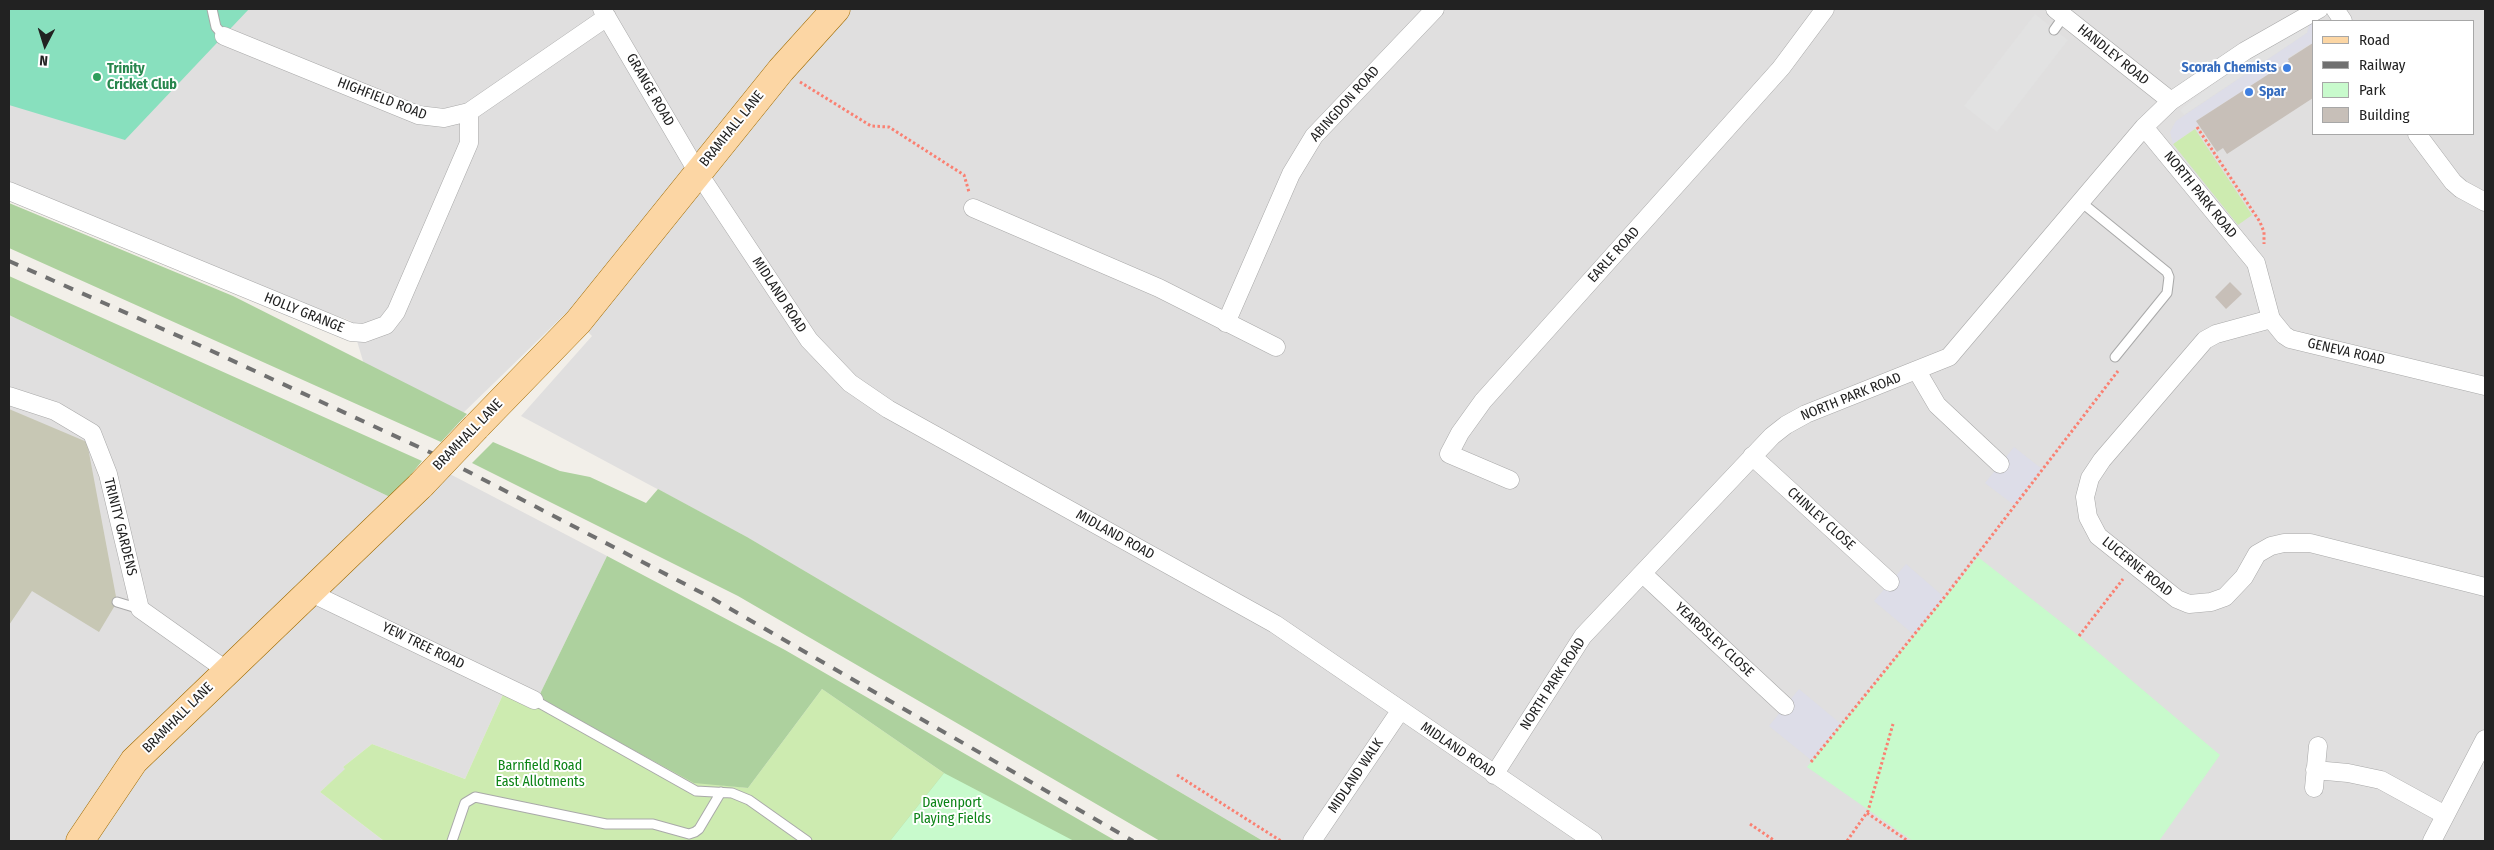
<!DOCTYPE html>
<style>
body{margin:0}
#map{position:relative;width:2494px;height:850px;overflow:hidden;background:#f2efe9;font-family:"Fira Sans Condensed",sans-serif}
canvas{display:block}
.frame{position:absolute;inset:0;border:10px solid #222;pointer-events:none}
.legend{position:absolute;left:2312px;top:20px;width:162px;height:115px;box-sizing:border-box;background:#fff;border:1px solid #a7a7a7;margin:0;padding:6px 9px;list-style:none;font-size:15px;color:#222}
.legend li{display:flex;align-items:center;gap:10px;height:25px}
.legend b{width:25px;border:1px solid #a7a7a7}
.north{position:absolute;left:20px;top:20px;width:50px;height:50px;-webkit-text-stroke:4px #fff;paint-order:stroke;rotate:185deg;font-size:14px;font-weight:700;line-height:20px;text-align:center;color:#222}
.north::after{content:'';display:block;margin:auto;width:18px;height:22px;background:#222;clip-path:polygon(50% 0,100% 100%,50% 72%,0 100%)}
</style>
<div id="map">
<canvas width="2494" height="850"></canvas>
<div class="frame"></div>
<ul class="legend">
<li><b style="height:6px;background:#fcd6a4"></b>Road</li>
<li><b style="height:6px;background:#707070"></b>Railway</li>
<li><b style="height:14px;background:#c8facc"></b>Park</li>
<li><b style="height:14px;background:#c7bfb8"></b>Building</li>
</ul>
<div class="north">N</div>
</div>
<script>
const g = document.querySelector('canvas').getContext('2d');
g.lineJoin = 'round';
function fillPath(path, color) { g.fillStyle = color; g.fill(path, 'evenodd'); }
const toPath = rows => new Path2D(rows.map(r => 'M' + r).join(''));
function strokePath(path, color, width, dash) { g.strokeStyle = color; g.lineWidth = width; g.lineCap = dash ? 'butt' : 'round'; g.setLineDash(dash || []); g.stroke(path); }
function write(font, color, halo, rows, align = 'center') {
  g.font = font + ' "Fira Sans Condensed",sans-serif'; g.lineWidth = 4; g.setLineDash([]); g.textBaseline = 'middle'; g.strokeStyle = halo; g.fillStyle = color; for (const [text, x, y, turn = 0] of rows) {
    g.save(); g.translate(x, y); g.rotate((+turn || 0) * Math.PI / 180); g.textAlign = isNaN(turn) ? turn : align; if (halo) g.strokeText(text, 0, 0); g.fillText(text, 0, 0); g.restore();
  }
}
fillPath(toPath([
 [9,9,2485,9,2485,841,1263,841,745,536,521,416,592,336,578,322,565,314,460,416,366,371,351,321,240,280,9,185],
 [2313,21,2473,21,2473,134,2313,134],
 [9,315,392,498,71,841,9,841],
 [446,472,607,556,538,698,505,690,465,779,372,744,343,767,346,769,320,792,384,841,88,841,140,769]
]), '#e0dfdf');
fillPath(toPath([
 [9,409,87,442,117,602,99,632,32,591,9,625]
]), '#c7c7b4');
fillPath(toPath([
 [2195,129,2252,215,2238,225,2173,144],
 [822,689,944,773,1074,841,384,841,320,792,345,769,343,767,372,744,465,779,505,690,538,698,722,785,748,788]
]), '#cdebb0');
fillPath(toPath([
 [9,203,233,296,467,414,441,442,9,248],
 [9,276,422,461,392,498,9,315],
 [493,442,560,471,590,477,646,503,658,489,747,537,1263,841,1160,841,738,596,472,463],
 [607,556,785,650,1116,841,890,841,944,773,822,689,748,788,694,783,538,698]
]), '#add19e');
fillPath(toPath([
 [1978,557,2079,636,2220,755,2159,841,1913,841,1807,767],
 [944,773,1074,841,890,841]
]), '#c8facc');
fillPath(toPath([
 [9,9,249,9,125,140,9,105]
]), '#88e0be');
fillPath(toPath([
 [2035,14,2068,40,1997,132,1964,106],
 [2309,25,2307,33,2184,115,2180,110,2247,58]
]), '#e2e2e2');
fillPath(toPath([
 [2313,23,2313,48,2310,44,2288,58,2289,61,2197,120,2199,125,2173,144,2170,132,2176,121,2307,33,2309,25],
 [2014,447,2042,469,2014,505,1985,483],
 [1906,564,1944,597,1913,634,1874,601],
 [1799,689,1841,724,1811,760,1769,726]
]), '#dddde8');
fillPath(toPath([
 [2313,43,2313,98,2227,154,2223,148,2217,152,2196,121,2289,61,2288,59],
 [2230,282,2242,294,2226,309,2215,297]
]), '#c7bfb8');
const service = toPath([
 [212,9,216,27,224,36],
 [2054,30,2064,16],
 [2081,202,2167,272,2169,277,2167,293,2115,357],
 [117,602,140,609],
 [534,700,696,791,732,793,749,800,807,841],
 [452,841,465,803,475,797,606,824,653,824,689,834,695,832,699,829,721,792]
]);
const minor = toPath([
 [602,9,697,171,809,340,850,383,888,409,1275,624,1593,841],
 [2055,9,2171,101],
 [2335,9,2343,21],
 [224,36,418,115,444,118,469,112,607,17],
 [2144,127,2256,263,2271,319,2284,335,2290,339,2485,386],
 [2417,134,2453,182,2461,189,2485,202],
 [9,191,351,332,364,333,386,325,396,312,469,143,469,112],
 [973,208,1159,288,1276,347],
 [2271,319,2216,334,2205,340,2102,460,2090,478,2085,497,2088,517,2098,536,2177,599,2189,604,2211,602,2225,597,2244,577,2257,554,2271,546,2284,543,2310,543,2485,587],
 [1226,323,1291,174,1314,136,1435,9],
 [1917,371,1937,405,2000,464],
 [9,396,55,411,92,433,108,474,140,609,226,670],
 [1752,456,1890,582],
 [1510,480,1449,454,1460,433,1483,401,1781,68,1825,9],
 [1643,574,1785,706],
 [311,593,534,700],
 [2315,770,2348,773,2381,780,2445,815],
 [1494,775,1583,636,1772,436,1786,425,1806,414,1949,357,2144,127,2171,101,2245,51,2319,9],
 [2314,788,2318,746],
 [1312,841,1400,711],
 [2432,841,2485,739]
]);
const primary = toPath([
 [476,427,578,322,781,70,836,9],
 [80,841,134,761,421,485]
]);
strokePath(service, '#a9a9a9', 11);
strokePath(minor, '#a9a9a9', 19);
strokePath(primary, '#a06b00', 29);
strokePath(toPath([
 [800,82,871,126,889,127,964,175,969,192],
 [2197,127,2260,222,2264,232,2264,244],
 [2079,636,2123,579],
 [1811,762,1947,594,2118,371],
 [1177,775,1281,841],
 [1867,813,1908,841],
 [1750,824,1775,841],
 [1847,841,1868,811,1893,724]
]), '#fa8072', 3, [2.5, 2.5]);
strokePath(service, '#fff', 9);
strokePath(minor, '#fff', 18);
strokePath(primary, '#fcd6a4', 28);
strokePath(toPath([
 [9,261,201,346,438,456,708,596,1133,841]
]), '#707070', 4, [10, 10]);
const primaryBridge = toPath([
 [421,485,476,427]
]);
strokePath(primaryBridge, '#a06b00', 29, []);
strokePath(primaryBridge, '#fcd6a4', 28);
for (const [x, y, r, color] of [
 [2287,68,5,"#3f7fe0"],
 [97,77,5,"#2e9e5b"],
 [2249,92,5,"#3f7fe0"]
]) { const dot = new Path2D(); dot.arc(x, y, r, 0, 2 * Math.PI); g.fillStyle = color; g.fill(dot); strokePath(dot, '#fff', 2); }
write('14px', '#222', '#fff', [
 ["HANDLEY ROAD",2113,55,39],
 ["GRANGE ROAD",650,90,60],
 ["HIGHFIELD ROAD",382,99,21],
 ["ABINGDON ROAD",1345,104,-48],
 ["BRAMHALL LANE",732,129,-51],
 ["NORTH PARK ROAD",2200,195,51],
 ["EARLE ROAD",1614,255,-48],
 ["MIDLAND ROAD",779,295,57],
 ["HOLLY GRANGE",304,313,22],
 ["GENEVA ROAD",2346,352,13],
 ["NORTH PARK ROAD",1851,397,-22],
 ["BRAMHALL LANE",468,435,-46],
 ["CHINLEY CLOSE",1821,519,42],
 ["TRINITY GARDENS",120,527,76],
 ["MIDLAND ROAD",1115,535,29],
 ["LUCERNE ROAD",2137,567,39],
 ["YEARDSLEY CLOSE",1714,640,43],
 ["YEW TREE ROAD",423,646,26],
 ["NORTH PARK ROAD",1553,684,-57],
 ["BRAMHALL LANE",178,718,-45],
 ["MIDLAND ROAD",1458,750,34],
 ["MIDLAND WALK",1356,776,-56]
]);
write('bold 14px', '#366cbe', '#fff', [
 ["Scorah Chemists",2277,68],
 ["Spar",2259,92,"left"]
], 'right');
write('bold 14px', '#27864d', '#fff', [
 ["Trinity",107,69],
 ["Cricket Club",107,85]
], 'left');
write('14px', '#0c8416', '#fff', [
 ["Barnfield Road",540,766],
 ["East Allotments",540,782],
 ["Davenport",952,803],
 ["Playing Fields",952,819]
]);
</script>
